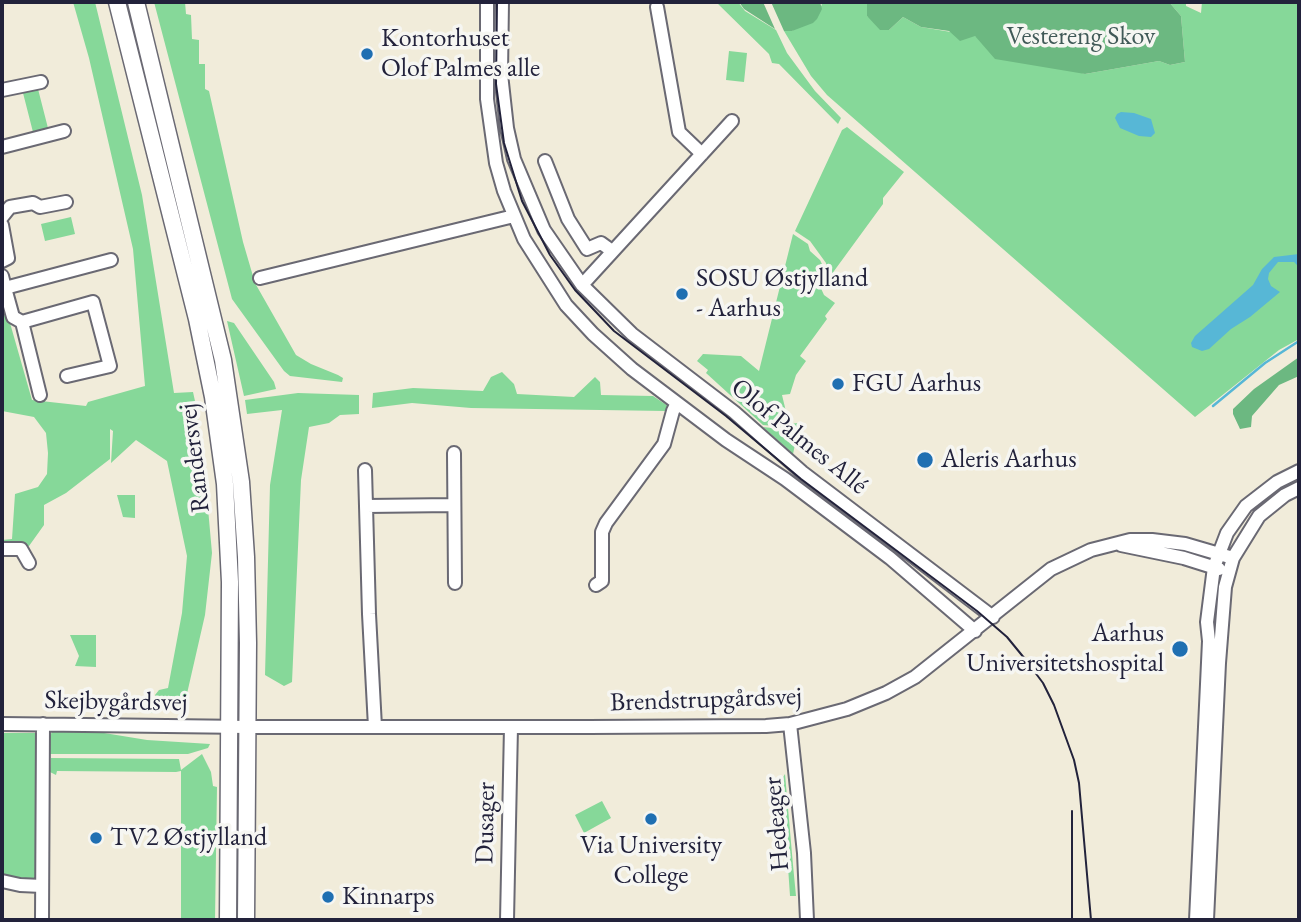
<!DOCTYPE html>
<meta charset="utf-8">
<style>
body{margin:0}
#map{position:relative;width:1301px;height:922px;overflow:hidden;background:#f1ecda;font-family:"EB Garamond",serif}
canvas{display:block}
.frame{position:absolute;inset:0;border:4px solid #22223b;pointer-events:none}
</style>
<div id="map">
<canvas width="1301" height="922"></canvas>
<div class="frame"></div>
</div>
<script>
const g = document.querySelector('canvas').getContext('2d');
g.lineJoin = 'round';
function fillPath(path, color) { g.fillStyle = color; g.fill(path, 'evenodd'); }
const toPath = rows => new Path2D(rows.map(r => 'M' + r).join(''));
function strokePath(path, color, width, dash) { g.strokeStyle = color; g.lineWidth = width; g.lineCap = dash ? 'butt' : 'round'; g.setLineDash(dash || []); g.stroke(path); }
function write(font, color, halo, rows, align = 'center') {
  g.font = font + ' "EB Garamond",serif'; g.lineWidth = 7; g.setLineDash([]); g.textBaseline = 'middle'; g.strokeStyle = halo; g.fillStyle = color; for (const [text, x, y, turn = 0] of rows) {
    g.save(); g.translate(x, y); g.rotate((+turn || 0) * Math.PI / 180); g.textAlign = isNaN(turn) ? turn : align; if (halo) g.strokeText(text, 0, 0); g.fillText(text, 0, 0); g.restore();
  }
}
fillPath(toPath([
 [73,2,95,2,142,195,174,393,193,392,197,410,205,475,212,553,205,615,186,698,167,704,152,713,144,713,146,707,155,701,155,695,159,690,168,688,182,613,187,556,167,461,136,440,111,463,113,431,110,429,110,459,66,493,44,505,44,525,29,546,2,546,2,540,12,539,15,494,38,487,47,474,48,453,46,433,34,417,2,411,2,295,32,400,86,406,88,402,145,386,133,249,89,58],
 [154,2,185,2,186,14,191,15,192,39,199,40,199,64,205,64,205,89,209,91,243,242,255,283,296,355,311,364,338,375,343,378,342,382,290,376,284,371,232,299],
 [716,2,738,2,745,11,776,30,787,53,815,91,841,118,838,124,779,64,772,63,769,54],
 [820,2,867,2,867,16,889,30,903,17,921,27,975,36,1085,74,1159,61,1170,65,1185,62,1181,16,1169,2,1186,2,1186,6,1201,13,1202,2,1299,2,1299,339,1279,350,1195,417,827,95,811,76,784,31,792,31,822,5],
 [729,51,747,53,744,82,726,80],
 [38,89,49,132,34,136,23,93],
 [847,127,904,172,883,198,883,204,826,282,826,263,810,241,795,231,842,130],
 [71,217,75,234,45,241,41,224],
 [793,234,808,244,810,251,820,260,823,266,819,284,824,295,835,303,825,316,827,319,800,356,806,361,796,375,790,394,782,395,789,424,798,423,799,426,796,428,763,425,706,373,708,370,697,361,703,354,741,356,759,371],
 [227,321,234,323,274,382,276,389,244,396],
 [502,372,514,384,517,394,574,397,595,377,600,382,601,395,653,396,668,406,665,411,471,408,412,403,372,408,373,393,413,388,483,391,491,377],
 [298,393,359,395,359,414,340,415,329,423,309,427,301,480,292,682,284,686,265,675,270,485,282,410,247,414,245,400],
 [763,427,798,431,793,454],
 [117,495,135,495,135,518,123,517],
 [70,635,96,635,96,667,75,666,79,656],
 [52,732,98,732,147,740,210,744,208,748,188,754,48,754,48,739],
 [2,733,35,733,35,883,2,879],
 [202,754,211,772,213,786,217,787,215,920,181,920,181,771,176,772,57,771,56,775,50,772,51,758,179,759,181,770],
 [785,774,793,865,796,896,790,896,782,779],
 [602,801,611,818,584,833,575,815]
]), '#86d899');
fillPath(toPath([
 [739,2,763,2,775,29,744,9],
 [771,2,820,2,822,9,817,19,813,23,792,31,784,31],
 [867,2,1169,2,1181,16,1185,62,1170,65,1159,61,1085,74,995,59,975,36,960,41,949,31,921,27,903,17,889,30,880,30,867,16],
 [1299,357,1299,376,1279,385,1252,416,1251,427,1240,429,1233,414,1233,409,1254,389]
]), '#6cb881');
fillPath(toPath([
 [1121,112,1134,113,1151,119,1155,133,1151,137,1139,136,1120,128,1115,118,1117,114],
 [1299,254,1299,267,1294,262,1278,262,1269,273,1268,279,1271,286,1280,292,1250,317,1231,329,1209,349,1202,351,1192,347,1191,343,1195,336,1253,285,1262,269,1274,257]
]), '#57b7d6');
strokePath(toPath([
 [1213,406,1265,363,1299,341]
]), '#57b7d6', 2.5);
const minor = toPath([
 [487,2,487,99,496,163,504,191,524,239,566,305,593,334,632,369,726,440,785,479,890,558,975,631],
 [502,2,501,74,507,128,514,159,544,230,582,285,632,334,734,412,802,472,993,617],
 [657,7,679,132,702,154],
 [2,90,41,82],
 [2,147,64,131],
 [545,161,568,219,587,249,601,243,612,251],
 [2,217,10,207,33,203,40,207,66,202],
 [2,225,8,258,2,261],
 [2,276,5,288,111,260],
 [260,278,514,216],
 [582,285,732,121],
 [5,288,13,317,22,322,93,302,110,366,67,376],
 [22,322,40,395],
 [454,453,455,583],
 [365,470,369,614,375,727],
 [366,506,454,505],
 [1121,545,1184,558,1219,569],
 [2,549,21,549,29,563],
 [596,585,602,581,602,532,606,523,664,444,673,411,677,403],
 [2,724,248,727,589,727,766,726,790,724,847,709,886,693,915,677,1051,569,1091,550,1130,540,1152,540,1185,544,1233,558],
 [790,724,804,853,807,920],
 [2,881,20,885,42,886],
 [42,920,43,724],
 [507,920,511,727],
 [1196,920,1209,641,1207,622,1214,567,1227,533,1246,506,1277,482,1299,471],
 [1207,920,1219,663,1225,587,1233,558,1259,516,1285,495,1299,488]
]);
const major = toPath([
 [117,2,197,319,213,397,225,484,230,582,228,920],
 [136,2,223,360,241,482,246,557,248,643,246,920]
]);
strokePath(minor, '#6a6973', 16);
strokePath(major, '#6a6973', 19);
strokePath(minor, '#fff', 12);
strokePath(major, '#fff', 16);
strokePath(toPath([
 [497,2,496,84,504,143,522,201,550,255,575,290,614,331,726,416,801,479,977,611,1007,637,1025,659,1043,683,1054,705,1074,760,1079,783,1091,920],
 [1072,920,1072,811]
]), '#22223b', 2);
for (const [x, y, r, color] of [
 [367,54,7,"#1f6fb2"],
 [682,294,7,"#1f6fb2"],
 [838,384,7,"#1f6fb2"],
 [925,460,9,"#1f6fb2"],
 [1180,649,9,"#1f6fb2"],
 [651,819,7,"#1f6fb2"],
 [96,838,7,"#1f6fb2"],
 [328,897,7,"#1f6fb2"]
]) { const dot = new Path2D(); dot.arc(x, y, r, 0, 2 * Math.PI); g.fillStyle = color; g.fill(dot); strokePath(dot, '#f6f6f2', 2.5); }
write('26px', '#405957', '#f6f6f2', [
 ["Vestereng Skov",1081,37]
]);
write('26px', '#22223b', '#f6f6f2', [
 ["Kontorhuset",381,39],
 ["Olof Palmes alle",381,69],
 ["SOSU Østjylland",696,279],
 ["- Aarhus",696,309],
 ["FGU Aarhus",852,384],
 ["Aleris Aarhus",941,460],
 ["Aarhus",1164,634,"right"],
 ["Universitetshospital",1164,664,"right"],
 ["TV2 Østjylland",110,838],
 ["Via University",651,846,"center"],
 ["College",651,876,"center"],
 ["Kinnarps",342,897]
], 'left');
write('26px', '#22223b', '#f6f6f2', [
 ["Olof Palmes Allé",799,437,39],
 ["Randersvej",195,458,-97],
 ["Brendstrupgårdsvej",706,700,-2],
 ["Skejbygårdsvej",116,702,1],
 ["Dusager",486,823,-89],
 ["Hedeager",777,824,-95]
]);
</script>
